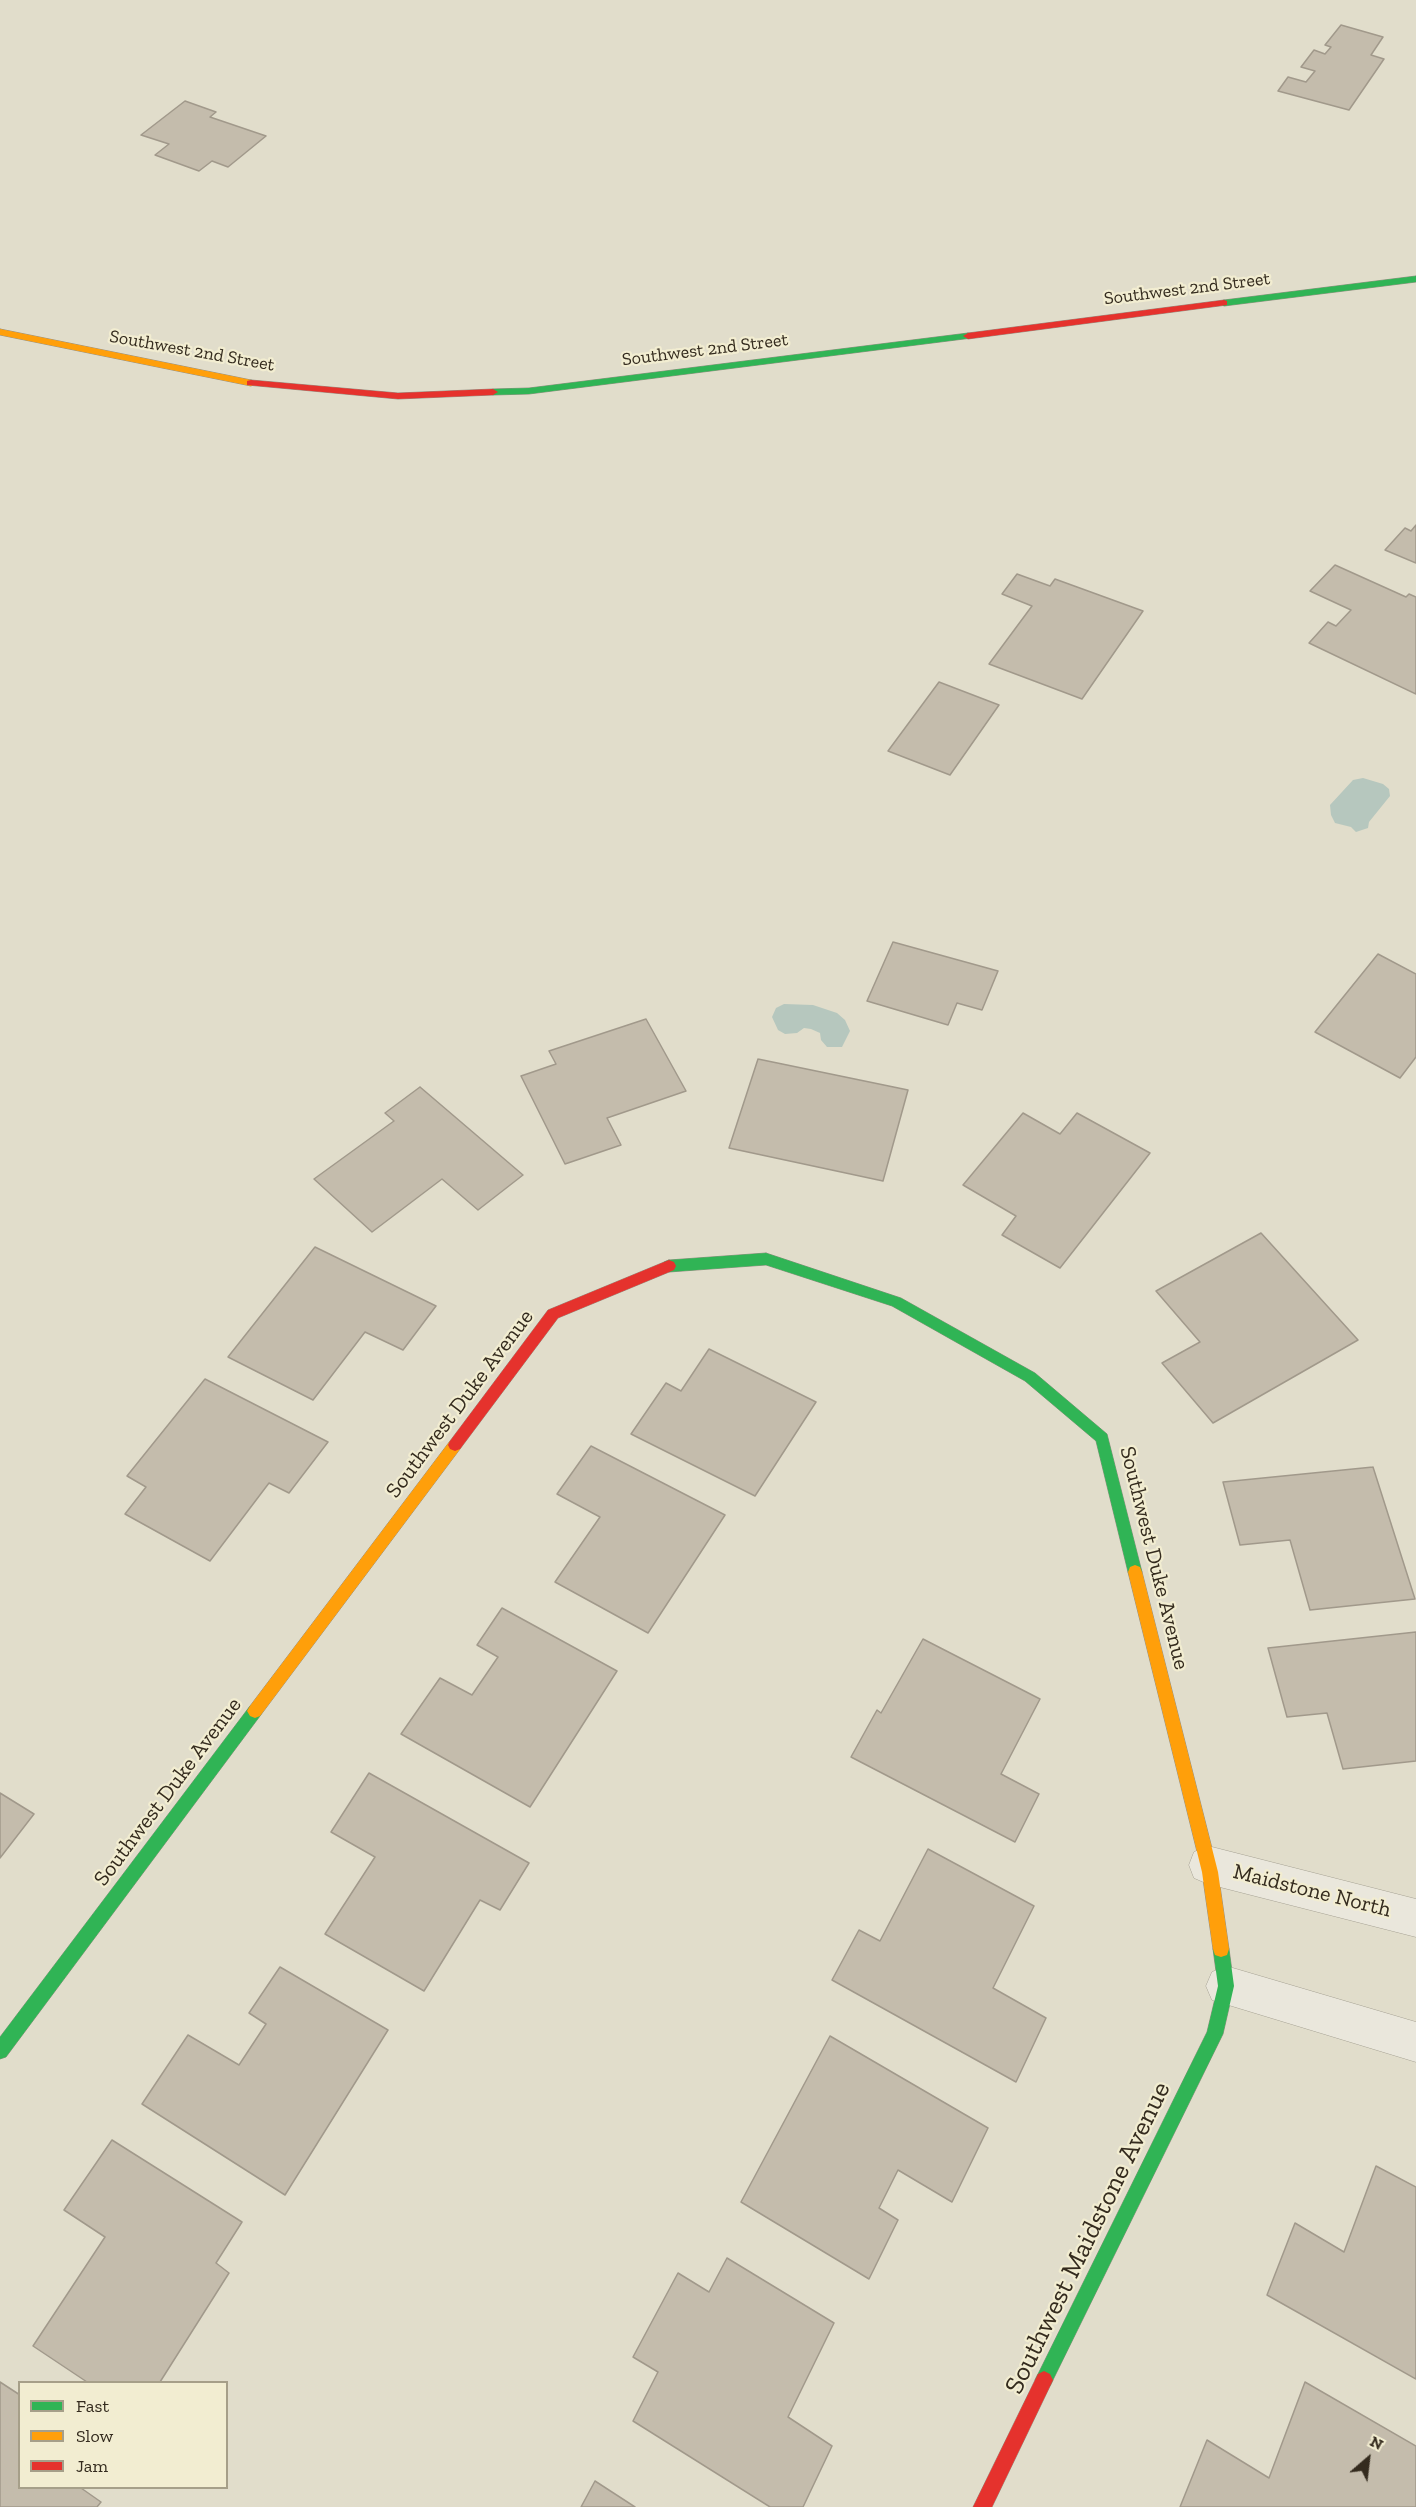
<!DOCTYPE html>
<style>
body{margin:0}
#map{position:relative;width:1416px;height:2507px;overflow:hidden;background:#e1ddcb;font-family:"Zilla Slab",serif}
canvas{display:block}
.legend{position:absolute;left:18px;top:2381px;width:210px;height:108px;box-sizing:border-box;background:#f2edd1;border:2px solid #a69f89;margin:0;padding:8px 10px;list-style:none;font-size:18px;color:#342b1e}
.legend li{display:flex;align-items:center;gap:12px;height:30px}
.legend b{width:30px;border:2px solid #a69f89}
.north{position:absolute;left:1338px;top:2429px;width:60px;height:60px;-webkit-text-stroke:4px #f2edd1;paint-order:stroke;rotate:28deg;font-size:16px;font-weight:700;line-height:24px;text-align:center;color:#342b1e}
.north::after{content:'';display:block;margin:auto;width:21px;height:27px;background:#342b1e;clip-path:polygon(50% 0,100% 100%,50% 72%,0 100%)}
</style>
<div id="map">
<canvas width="1416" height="2507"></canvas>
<ul class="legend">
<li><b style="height:8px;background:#30b455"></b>Fast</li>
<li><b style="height:8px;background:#ff9f0a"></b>Slow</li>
<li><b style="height:8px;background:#e5322d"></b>Jam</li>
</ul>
<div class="north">N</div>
</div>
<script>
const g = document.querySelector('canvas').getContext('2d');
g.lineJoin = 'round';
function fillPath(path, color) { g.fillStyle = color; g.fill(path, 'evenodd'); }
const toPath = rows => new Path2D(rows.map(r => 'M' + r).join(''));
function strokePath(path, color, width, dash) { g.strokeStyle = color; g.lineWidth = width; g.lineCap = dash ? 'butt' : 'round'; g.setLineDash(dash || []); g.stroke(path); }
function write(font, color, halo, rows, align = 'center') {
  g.font = font + ' "Zilla Slab",serif'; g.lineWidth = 4.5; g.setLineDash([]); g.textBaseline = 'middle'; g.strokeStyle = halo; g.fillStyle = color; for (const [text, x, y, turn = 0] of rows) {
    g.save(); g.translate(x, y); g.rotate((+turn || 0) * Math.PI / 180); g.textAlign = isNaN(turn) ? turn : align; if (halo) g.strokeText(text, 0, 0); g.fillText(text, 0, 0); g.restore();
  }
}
fillPath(toPath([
 [1363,778,1383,784,1389,789,1390,796,1369,822,1368,828,1356,832,1351,827,1335,823,1331,815,1330,805,1353,780],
 [784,1004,813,1005,837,1013,845,1020,850,1031,842,1047,827,1047,821,1040,820,1033,811,1029,804,1028,797,1033,785,1034,778,1030,772,1017,776,1008]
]), '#b6c7be');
const building = toPath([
 [1341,25,1383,37,1371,55,1384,59,1349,110,1278,91,1288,77,1306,82,1315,71,1301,67,1314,50,1325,54,1331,47,1325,45,1341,25],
 [185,101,216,112,210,117,266,136,228,167,212,161,199,171,155,155,169,144,141,135,185,101],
 [1416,525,1416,563,1385,550,1405,528,1411,531,1416,525],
 [1335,565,1406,597,1409,594,1416,597,1416,694,1309,643,1328,622,1336,626,1351,610,1310,591,1335,565],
 [1017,574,1050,586,1055,579,1143,611,1082,699,989,664,1032,606,1002,594,1017,574],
 [939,682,999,705,950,775,888,751,939,682],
 [893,942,998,971,982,1010,957,1003,948,1025,867,1001,893,942],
 [1378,954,1416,974,1416,1057,1400,1078,1315,1032,1378,954],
 [646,1019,686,1091,607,1118,621,1145,565,1164,521,1076,556,1064,549,1051,646,1019],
 [758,1059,908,1090,883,1181,729,1148,758,1059],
 [420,1087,523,1175,478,1210,442,1179,372,1232,314,1179,394,1121,385,1113,420,1087],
 [1023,1113,1060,1134,1077,1113,1150,1153,1060,1268,1002,1235,1016,1216,963,1185,1023,1113],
 [1261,1233,1358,1340,1213,1423,1162,1363,1200,1342,1156,1291,1261,1233],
 [315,1247,436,1306,403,1350,365,1332,313,1400,228,1357,315,1247],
 [709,1349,816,1402,755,1496,631,1434,666,1383,681,1391,709,1349],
 [205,1379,328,1442,289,1493,269,1483,210,1561,125,1514,146,1487,127,1476,205,1379],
 [591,1446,725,1515,648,1633,555,1582,600,1517,557,1494,591,1446],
 [1373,1467,1415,1599,1310,1610,1290,1540,1240,1545,1223,1482,1373,1467],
 [502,1608,617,1671,530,1807,401,1734,440,1678,472,1695,498,1657,477,1645,502,1608],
 [1416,1632,1416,1761,1343,1769,1327,1713,1287,1717,1268,1648,1416,1632],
 [923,1639,1040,1699,1001,1774,1039,1794,1015,1842,851,1757,877,1710,881,1713,923,1639],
 [369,1773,529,1863,500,1910,480,1900,424,1991,325,1934,375,1857,331,1832,369,1773],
 [0,1793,34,1814,0,1858,0,1793],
 [928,1849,1034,1906,993,1988,1046,2018,1016,2082,832,1980,859,1930,880,1941,928,1849],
 [280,1967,388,2030,285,2195,142,2104,188,2035,239,2065,266,2024,249,2013,280,1967],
 [830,2036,988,2128,952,2202,898,2170,879,2208,898,2220,869,2279,741,2202,830,2036],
 [112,2140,242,2222,216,2263,229,2273,160,2382,87,2382,33,2346,105,2237,64,2210,112,2140],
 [1376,2166,1416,2187,1416,2379,1267,2295,1295,2223,1344,2252,1376,2166],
 [727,2258,834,2323,788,2417,832,2446,803,2507,770,2507,633,2421,658,2372,633,2357,678,2273,709,2292,727,2258],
 [0,2382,20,2395,20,2488,81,2488,101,2502,97,2507,0,2507,0,2382],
 [1305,2382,1416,2446,1416,2507,1180,2507,1207,2440,1269,2478,1305,2382],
 [595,2481,635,2507,581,2507,595,2481]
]);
fillPath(building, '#c4bcac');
strokePath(building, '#a1998b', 1.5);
const street = toPath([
 [1208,1846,1416,1899,1416,1937,1208,1884,1194,1878,1189,1865,1194,1852,1208,1846],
 [1226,1966,1416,2022,1416,2062,1212,2000,1206,1986,1212,1972,1226,1966]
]);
const fast = toPath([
 [1416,276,1416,282,1224,306,1219,303,1224,300,1416,276],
 [968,333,973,336,972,338,529,394,493,395,488,392,493,389,529,388,968,333],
 [766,1253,901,1298,1035,1373,1107,1434,1142,1572,1140,1577,1135,1579,1130,1577,1128,1572,1096,1441,1025,1381,892,1306,766,1265,669,1272,664,1270,662,1266,664,1262,669,1260,766,1253],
 [255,1704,260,1706,263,1711,260,1716,6,2057,0,2059,0,2037,250,1706,255,1704],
 [1221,1941,1227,1943,1229,1949,1234,1986,1223,2034,1050,2386,1044,2389,1038,2386,1035,2380,1038,2374,1207,2032,1218,1986,1213,1949,1215,1943,1221,1941]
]);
const slow = toPath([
 [0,329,251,380,256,383,251,386,0,335,0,329],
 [455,1439,460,1441,462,1445,460,1449,260,1716,255,1718,250,1716,247,1711,250,1706,450,1441,455,1439],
 [1135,1565,1140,1567,1142,1572,1218,1872,1229,1949,1227,1955,1221,1957,1215,1955,1213,1949,1202,1872,1128,1572,1130,1567,1135,1565]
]);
const jam = toPath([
 [1224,300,1227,301,1227,305,968,339,963,336,968,333,1224,300],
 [251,380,398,393,493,389,498,392,493,395,398,399,247,385,247,381,251,380],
 [669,1260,674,1262,676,1266,674,1270,558,1318,460,1449,455,1451,450,1449,448,1445,450,1441,548,1310,669,1260],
 [1044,2371,1050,2374,1053,2380,992,2507,973,2507,1038,2374,1044,2371]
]);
strokePath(street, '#a6a294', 1);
strokePath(fast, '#969184', 1);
strokePath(slow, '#969184', 1);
strokePath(jam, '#969184', 1);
fillPath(street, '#eae7dc');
fillPath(fast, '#30b455');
fillPath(slow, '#ff9f0a');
fillPath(jam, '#e5322d');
write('18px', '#342b1e', '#f2edd1', [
 ["Southwest 2nd Street",1187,289,-7],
 ["Southwest 2nd Street",705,350,-7],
 ["Southwest 2nd Street",192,351,10]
]);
write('22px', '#342b1e', '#f2edd1', [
 ["Southwest Duke Avenue",460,1404,-53],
 ["Southwest Duke Avenue",1154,1558,76],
 ["Southwest Duke Avenue",168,1792,-53],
 ["Maidstone North",1312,1891,14]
]);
write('27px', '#342b1e', '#f2edd1', [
 ["Southwest Maidstone Avenue",1088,2238,-64]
]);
</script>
